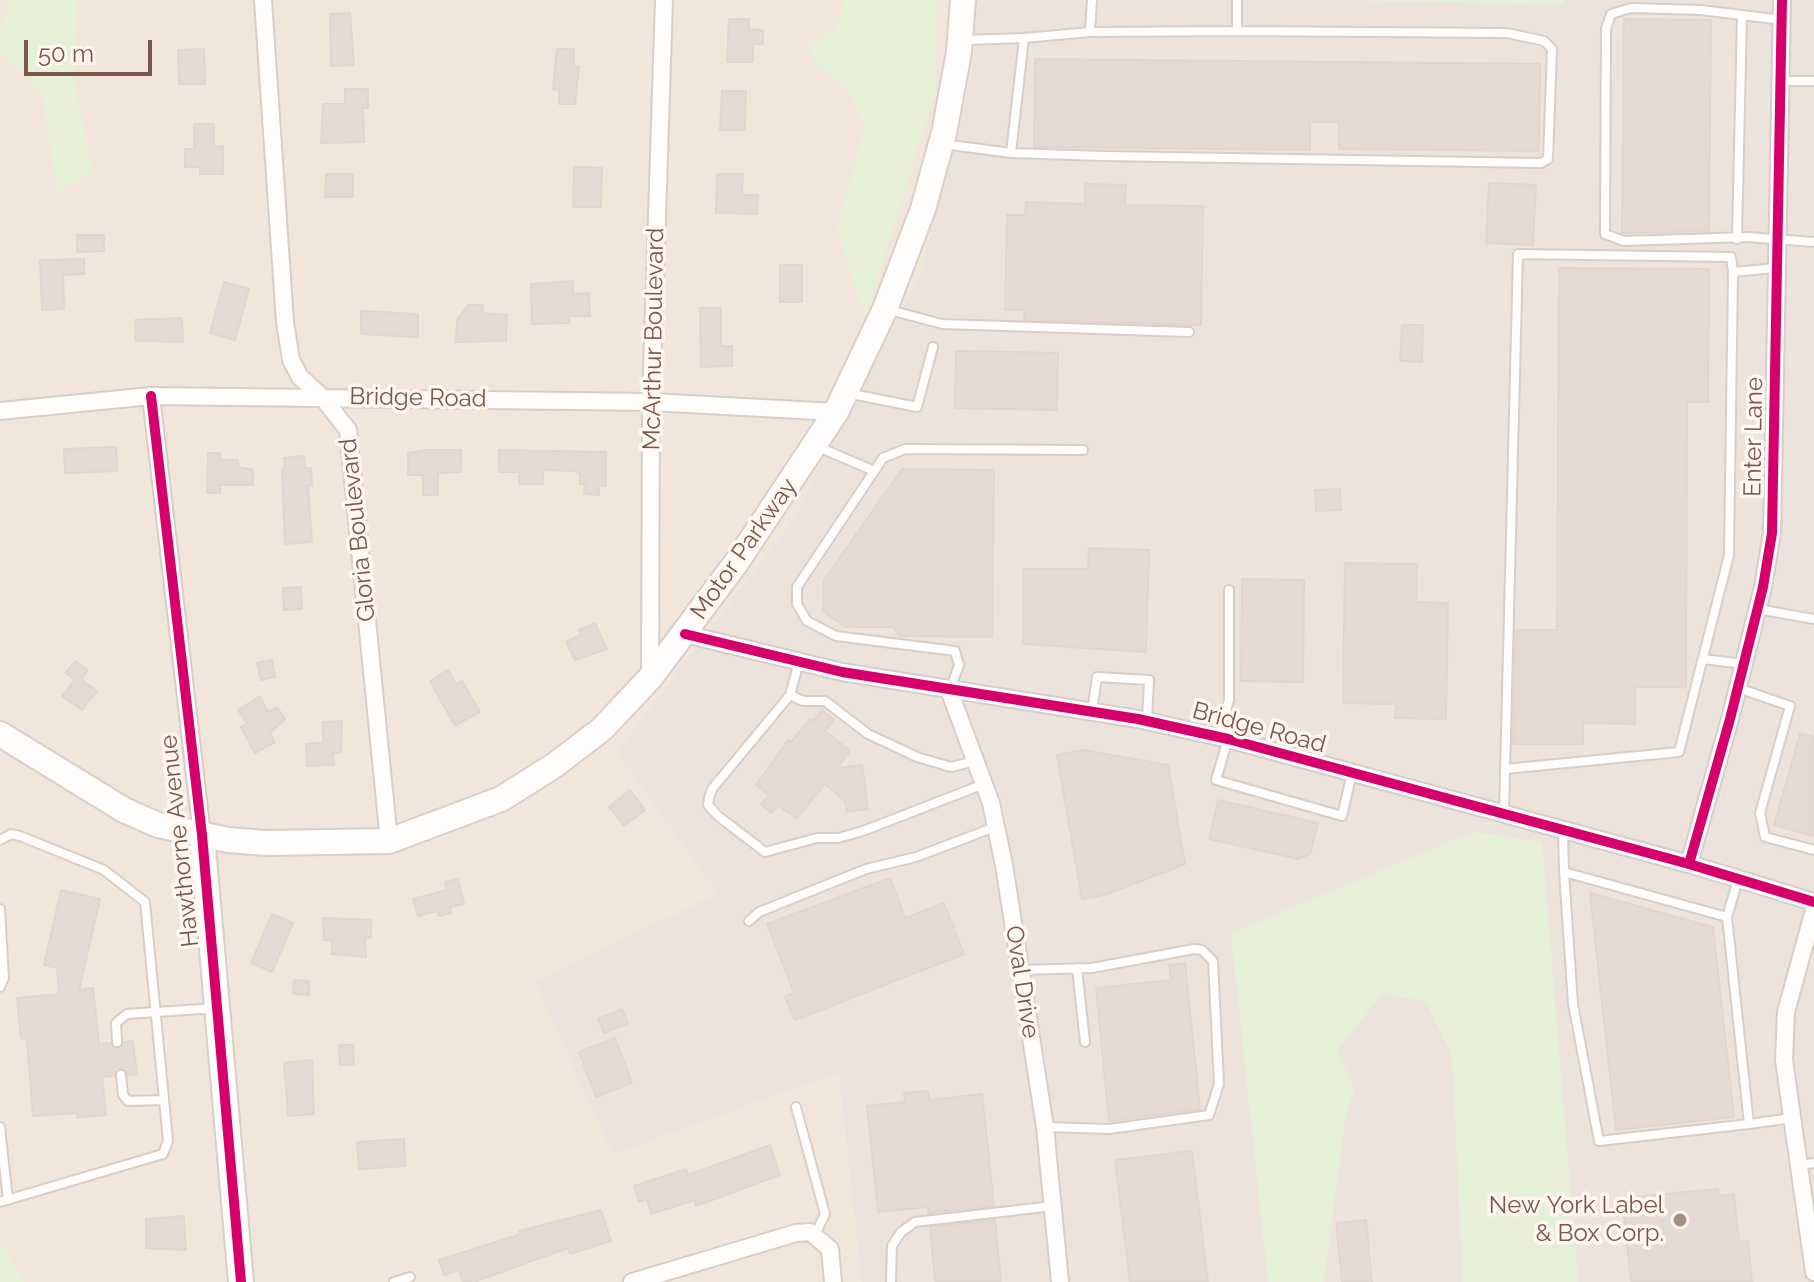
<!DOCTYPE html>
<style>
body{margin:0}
#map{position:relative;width:1814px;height:1282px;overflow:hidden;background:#f9f3ec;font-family:Raleway,sans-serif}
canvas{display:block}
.scale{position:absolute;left:24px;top:40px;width:128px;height:36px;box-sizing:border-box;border:4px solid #7a5749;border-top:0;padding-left:10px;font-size:24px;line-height:28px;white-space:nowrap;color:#7a5749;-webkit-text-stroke:6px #fff7ef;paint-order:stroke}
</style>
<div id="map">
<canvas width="1814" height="1282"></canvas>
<div class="scale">50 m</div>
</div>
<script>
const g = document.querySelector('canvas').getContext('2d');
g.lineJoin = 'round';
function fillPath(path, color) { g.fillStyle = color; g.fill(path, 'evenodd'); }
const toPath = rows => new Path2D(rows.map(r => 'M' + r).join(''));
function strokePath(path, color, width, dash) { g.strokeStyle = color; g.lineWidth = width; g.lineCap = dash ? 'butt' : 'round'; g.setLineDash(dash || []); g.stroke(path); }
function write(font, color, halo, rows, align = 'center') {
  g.font = font + ' Raleway,sans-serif'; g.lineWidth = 7; g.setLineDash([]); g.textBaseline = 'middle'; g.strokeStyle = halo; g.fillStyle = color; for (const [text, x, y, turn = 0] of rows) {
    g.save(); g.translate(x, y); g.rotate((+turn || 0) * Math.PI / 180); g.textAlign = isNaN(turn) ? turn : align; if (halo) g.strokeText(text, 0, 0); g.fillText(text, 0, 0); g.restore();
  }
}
fillPath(toPath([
 [0,0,977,0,972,69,921,271,788,527,618,752,719,894,613,1155,838,1073,861,1282,0,1282]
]), '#f2e5d9');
fillPath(toPath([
 [977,0,1814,0,1814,1282,861,1282,838,1073,613,1155,535,981,718,894,617,752,788,527,921,271,972,69]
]), '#ece3dd');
fillPath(toPath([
 [10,0,77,0,75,86,93,172,57,193,42,95,0,51,0,26],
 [844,0,937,0,935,92,865,319,837,229,864,127,847,87,816,65,808,46,836,29],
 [1329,0,1565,0,1564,5],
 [1473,832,1542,842,1578,1282,1463,1282,1452,1055,1425,1001,1382,994,1337,1051,1354,1088,1344,1127,1324,1282,1268,1282,1231,933],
 [3,1245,25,1282,0,1282,0,1246]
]), '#e6f0d6');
const building = toPath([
 [350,13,354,65,331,66,330,14,350,13],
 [729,19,749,19,749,29,763,30,763,44,753,44,753,62,727,62,729,19],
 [1624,19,1711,20,1709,231,1622,233,1624,19],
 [204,49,205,84,179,84,178,50,204,49],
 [557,49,574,49,574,67,579,67,575,104,559,104,559,90,553,89,557,49],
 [1035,59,1540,64,1539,151,1339,149,1339,122,1310,122,1310,150,1034,147,1035,59],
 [345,89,368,89,368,108,363,108,364,142,321,143,323,104,345,104,345,89],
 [722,91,746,91,745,130,720,130,722,91],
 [194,124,214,124,214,147,223,146,223,174,200,174,200,167,185,167,185,149,194,149,194,124],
 [574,167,602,168,601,207,573,207,574,167],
 [326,174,353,174,353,197,325,197,326,174],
 [717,174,743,174,742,195,758,195,757,214,716,213,717,174],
 [1489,183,1536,185,1533,245,1486,243,1489,183],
 [1085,184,1126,185,1125,205,1203,206,1201,325,1024,320,1025,310,1005,310,1007,215,1025,215,1026,202,1085,204,1085,184],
 [77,235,104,235,104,251,77,252,77,235],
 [84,259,84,274,63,275,64,309,42,310,40,260,84,259],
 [780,265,802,265,802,302,780,302,780,265],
 [1559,268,1709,269,1708,402,1687,402,1686,687,1635,687,1635,724,1583,723,1583,744,1513,744,1516,630,1557,630,1559,268],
 [573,281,573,294,589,293,590,316,569,316,569,323,532,324,531,284,573,281],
 [224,282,249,289,235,340,210,333,224,282],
 [468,305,483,305,482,313,507,315,506,341,456,342,457,320,468,305],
 [700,308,721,308,721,346,732,346,732,366,701,367,700,308],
 [361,311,418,314,418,337,361,334,361,311],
 [182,318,183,342,136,341,135,320,182,318],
 [1402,325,1423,325,1422,362,1400,361,1402,325],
 [956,351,1058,353,1057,410,955,408,956,351],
 [116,447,117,471,65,473,64,449,116,447],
 [426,450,461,450,461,472,438,473,438,495,423,495,423,475,408,475,408,453,426,450],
 [499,450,606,452,606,486,599,486,599,495,584,494,585,484,580,484,580,474,576,471,543,470,543,484,519,484,519,472,499,472,499,450],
 [208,453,220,453,220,460,238,460,238,467,253,470,253,485,220,485,220,493,207,493,208,453],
 [304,456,305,468,311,468,312,486,308,486,312,542,285,544,282,470,285,469,284,458,304,456],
 [902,469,994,470,992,637,899,636,893,627,845,627,823,611,824,580,902,469],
 [1340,489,1341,510,1316,511,1315,490,1340,489],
 [1089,548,1149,550,1146,652,1023,644,1023,569,1088,569,1089,548],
 [1345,563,1417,564,1416,602,1448,603,1446,719,1395,718,1396,704,1343,703,1345,563],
 [1242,579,1304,580,1303,682,1241,681,1242,579],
 [301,587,302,609,284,610,283,588,301,587],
 [595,623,607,649,575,660,566,642,581,635,579,630,595,623],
 [272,660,275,677,261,680,257,663,272,660],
 [75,661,88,670,81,679,97,691,82,710,62,696,75,680,66,673,75,661],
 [448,670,456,684,462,681,480,712,455,726,430,681,448,670],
 [260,696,268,712,277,707,285,719,270,733,275,742,255,753,241,727,247,723,238,710,260,696],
 [822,710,834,720,825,731,850,751,837,768,862,765,868,809,847,812,845,801,825,784,797,818,778,806,771,813,761,804,769,795,756,785,788,740,791,742,810,719,813,721,822,710],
 [342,721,341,752,333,753,334,765,307,766,306,744,323,743,323,722,342,721],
 [1800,734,1814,737,1814,836,1774,825,1800,734],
 [1083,750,1168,765,1185,864,1108,894,1082,899,1057,755,1083,750],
 [630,790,645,810,624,826,609,807,630,790],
 [1218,800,1318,823,1310,854,1298,859,1209,839,1218,800],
 [890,878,905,918,944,903,964,954,795,1020,785,996,794,993,767,924,890,878],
 [458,879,464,904,450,907,451,913,439,916,437,911,418,916,413,899,447,890,445,882,458,879],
 [61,890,100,899,79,990,93,988,99,1044,110,1043,118,1049,124,1042,133,1041,137,1074,128,1075,121,1068,114,1076,102,1077,106,1115,77,1118,77,1113,33,1116,27,1040,21,1038,17,998,59,994,57,968,44,965,61,890],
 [1590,893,1713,927,1734,1117,1616,1130,1590,893],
 [272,914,293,923,272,972,251,963,272,914],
 [323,918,371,920,371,938,365,938,366,957,332,954,332,940,324,940,323,918],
 [1185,963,1200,1109,1109,1121,1096,988,1171,980,1169,965,1185,963],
 [294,980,309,981,309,995,293,994,294,980],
 [622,1009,628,1023,604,1033,598,1019,622,1009],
 [615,1038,632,1083,596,1097,579,1052,615,1038],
 [339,1045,353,1045,354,1064,340,1065,339,1045],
 [312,1060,314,1114,288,1116,284,1063,312,1060],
 [928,1091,929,1100,982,1094,994,1206,928,1213,928,1207,878,1212,867,1106,905,1102,904,1093,928,1091],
 [404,1139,405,1166,359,1169,357,1142,404,1139],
 [770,1145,780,1175,696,1206,695,1200,651,1214,647,1199,639,1202,634,1186,686,1169,688,1175,770,1145],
 [1192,1151,1208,1282,1130,1282,1115,1160,1192,1151],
 [1718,1189,1719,1196,1734,1194,1739,1242,1748,1241,1752,1282,1631,1282,1622,1198,1718,1189],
 [601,1210,611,1241,570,1254,568,1248,474,1282,463,1282,459,1270,444,1275,439,1260,521,1234,519,1231,601,1210],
 [184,1216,186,1250,146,1248,146,1219,184,1216],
 [995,1220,1001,1282,935,1282,930,1227,995,1220],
 [1366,1220,1372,1282,1342,1282,1336,1223,1366,1220]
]);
fillPath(building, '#e5dad3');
strokePath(building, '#e2d5ce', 2);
const lane = toPath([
 [1782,20,1701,10,1631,8,1611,14,1606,29,1605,234,1624,241,1748,237,1814,242],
 [1090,32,1237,31],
 [965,40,1024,38],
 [1781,81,1814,81],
 [943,144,1011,153,1103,156,1541,163,1548,159,1552,49,1544,41,1507,33,1237,31,1237,0],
 [1011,153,1024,38,1090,32,1092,0],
 [1737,239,1742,16],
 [886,309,942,324,1189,332],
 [847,393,917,407,933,347],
 [816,446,872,470],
 [1757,609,1814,619],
 [1703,659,1744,664],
 [799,662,790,695,712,789,709,798,708,805,718,816,765,852,817,838,838,838,863,831,984,784],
 [1738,688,1790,706,1760,813,1765,837,1814,850],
 [950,690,959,665,955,651,836,636,807,621,797,604,797,587,883,458,905,449,1083,450],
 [790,695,803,701,825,701,868,734,917,757,951,767,975,761],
 [1092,711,1097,677,1149,680,1147,721],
 [1219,736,1229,700,1229,590],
 [1228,739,1216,780,1342,816,1352,773],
 [1505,769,1679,752,1729,555,1733,272],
 [1504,813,1518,254,1731,257,1733,272,1776,268],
 [1563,830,1564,872,1727,917,1738,880],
 [0,840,11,834,20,836,104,870,145,902,168,1141,163,1154,0,1202],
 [1564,872,1573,1004,1599,1141,1749,1124],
 [0,909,4,978,0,987],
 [1727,917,1749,1124,1792,1118],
 [749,921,759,912,866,869,916,857,995,827],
 [1077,968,1085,1042],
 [1020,970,1092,968,1194,949,1202,950,1213,961,1219,1084,1209,1115,1109,1129,1046,1127],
 [117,1042,116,1023,127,1014,216,1008],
 [121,1075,123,1095,128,1101,163,1100],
 [796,1107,825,1214,815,1235],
 [0,1127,8,1200],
 [1799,1165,1814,1163],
 [891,1281,892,1246,901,1232,915,1222,1053,1206],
 [394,1282,410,1277]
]);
const street = toPath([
 [263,0,285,322,291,360,300,377,322,397,348,430,389,841],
 [151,396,202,835],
 [0,411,151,396,651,402,836,412],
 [685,634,842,672,1138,719,1228,739,1689,864,1814,902],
 [650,678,651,402,664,0],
 [949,690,991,803,1004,865,1045,1127,1060,1282],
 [1689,864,1730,719,1763,587,1772,533,1782,0],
 [1814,910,1786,1012,1784,1060,1814,1272],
 [632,1282,796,1233,810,1232,830,1249,833,1282]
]);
const secondary = toPath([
 [0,734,124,810,158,825,228,840,266,843,389,841,501,799,555,765,602,729,650,678,736,563,836,412,885,309,923,209,944,133,959,52,963,0],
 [202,835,241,1282]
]);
strokePath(lane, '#d8cec8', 12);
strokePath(street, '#d8cec8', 20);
strokePath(secondary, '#d9cec8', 28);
strokePath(lane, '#fefdfc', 8);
strokePath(street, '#fefdfc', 16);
strokePath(secondary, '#fefdfc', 24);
strokePath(toPath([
 [151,396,202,835,241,1282],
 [685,634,842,672,1138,719,1228,739,1689,864,1814,902],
 [1689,864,1730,719,1763,587,1772,533,1782,0]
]), '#d6006c', 10);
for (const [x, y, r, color] of [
 [1680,1220,8,"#a68e82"]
]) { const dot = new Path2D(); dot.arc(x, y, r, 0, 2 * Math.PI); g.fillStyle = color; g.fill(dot); strokePath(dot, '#fff7ef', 3); }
write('24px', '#7a5749', '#fff7ef', [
 ["McArthur Boulevard",654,339,-89],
 ["Bridge Road",418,398,1],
 ["Enter Lane",1754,437,-89],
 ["Gloria Boulevard",358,530,-96],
 ["Motor Parkway",744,549,-55],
 ["Bridge Road",1259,728,15],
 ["Hawthorne Avenue",180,841,-96],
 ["Oval Drive",1022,982,81]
]);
write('24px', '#7a5749', '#fff7ef', [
 ["New York Label",1664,1206],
 ["& Box Corp.",1664,1234]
], 'right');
</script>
